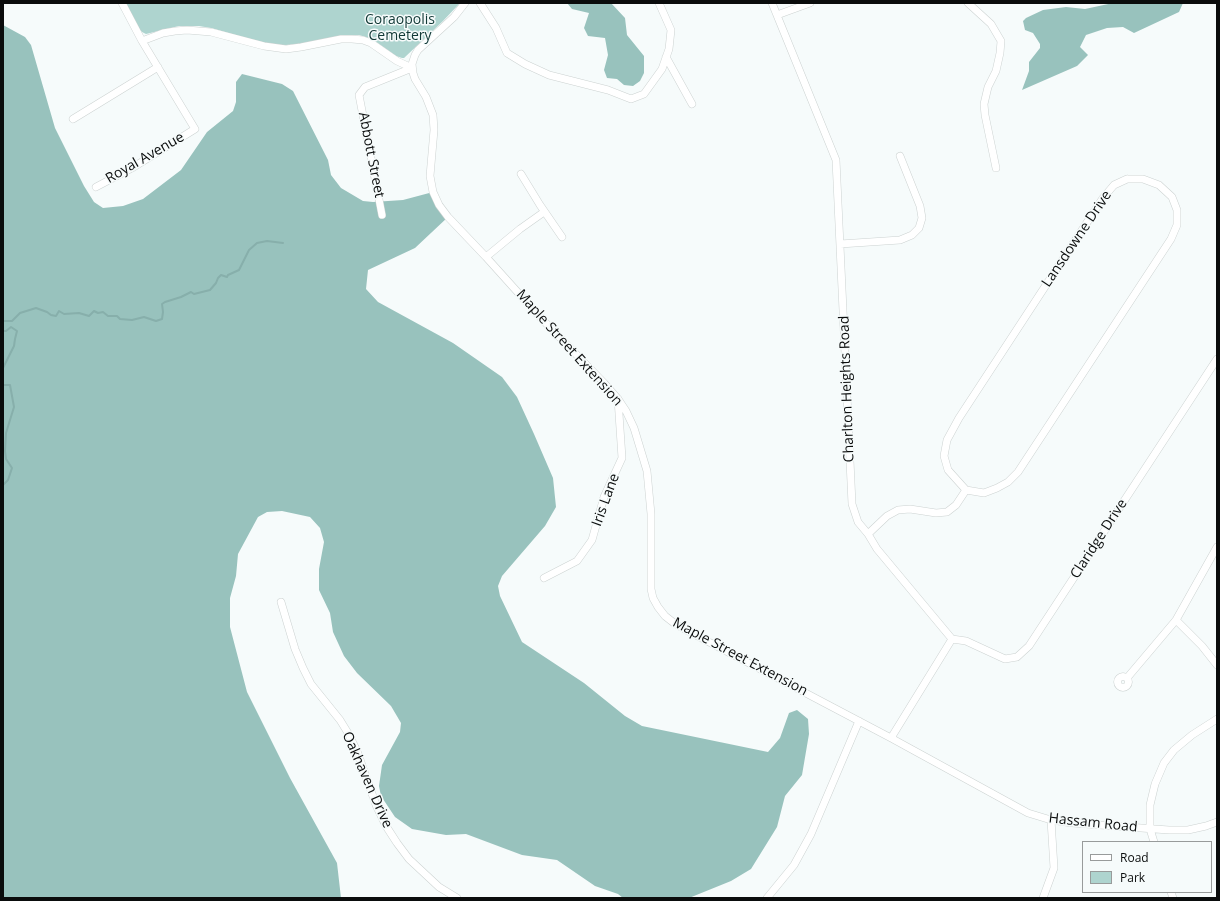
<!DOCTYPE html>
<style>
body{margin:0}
#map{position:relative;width:1220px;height:901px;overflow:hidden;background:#f6fbfb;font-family:"Open Sans",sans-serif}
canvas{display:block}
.frame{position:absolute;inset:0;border:4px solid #0a0c0c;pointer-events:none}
.legend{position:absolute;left:1082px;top:841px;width:130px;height:52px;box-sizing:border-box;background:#f6fbfb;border:1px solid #989b9b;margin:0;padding:5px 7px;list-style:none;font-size:12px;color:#0a0c0c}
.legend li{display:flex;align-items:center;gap:8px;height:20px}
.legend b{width:20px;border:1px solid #989b9b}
</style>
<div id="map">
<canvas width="1220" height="901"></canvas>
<div class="frame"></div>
<ul class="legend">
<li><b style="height:5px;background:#fff"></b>Road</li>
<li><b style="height:11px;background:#aed4cf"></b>Park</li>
</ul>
</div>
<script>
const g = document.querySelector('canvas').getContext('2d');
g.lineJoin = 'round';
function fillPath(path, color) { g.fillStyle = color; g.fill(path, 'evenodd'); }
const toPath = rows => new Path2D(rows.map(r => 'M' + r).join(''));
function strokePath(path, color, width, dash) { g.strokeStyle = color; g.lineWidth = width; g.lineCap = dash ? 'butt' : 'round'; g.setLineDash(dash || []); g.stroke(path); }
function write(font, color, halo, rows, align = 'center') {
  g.font = font + ' "Open Sans",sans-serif'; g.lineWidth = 3; g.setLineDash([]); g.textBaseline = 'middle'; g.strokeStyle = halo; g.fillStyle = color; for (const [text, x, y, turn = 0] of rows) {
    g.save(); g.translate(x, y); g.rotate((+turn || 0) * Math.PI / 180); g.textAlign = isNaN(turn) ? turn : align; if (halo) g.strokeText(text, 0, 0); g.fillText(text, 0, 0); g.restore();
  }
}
fillPath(toPath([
 [125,3,460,3,443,21,404,58,402,58,396,56,372,39,359,35,344,35,300,44,286,45,273,45,263,43,211,28,199,26,179,26,146,34,142,32,140,30]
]), '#aed4cf');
fillPath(toPath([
 [567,3,611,3,625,18,627,35,644,56,644,73,640,81,633,86,624,85,617,79,607,78,604,70,608,55,605,38,588,36,584,28,589,13,572,9],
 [1113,3,1183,3,1179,12,1134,33,1123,27,1107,28,1086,35,1080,47,1088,55,1077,66,1022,90,1029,71,1029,62,1040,48,1040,44,1033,33,1025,30,1023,21,1026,18,1043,10,1066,7,1085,9],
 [3,25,25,37,31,45,55,128,84,186,94,202,103,208,123,206,143,199,181,170,207,132,233,111,236,102,236,82,242,74,282,84,293,91,328,160,331,175,341,188,363,201,373,202,403,200,433,192,448,217,415,248,368,270,366,289,378,302,453,343,502,377,517,397,534,434,553,478,556,507,545,526,502,576,498,586,500,596,522,642,584,683,625,716,642,726,768,752,780,738,789,713,797,710,808,719,809,734,802,775,785,796,777,827,751,869,731,881,689,898,623,898,618,894,595,886,557,860,522,855,466,834,446,835,412,829,395,817,381,796,379,786,382,765,400,732,401,723,391,706,357,673,344,656,333,632,330,613,319,590,319,569,324,542,320,528,310,517,282,511,267,512,258,517,238,554,236,576,230,598,230,627,247,692,290,778,337,863,341,898,3,898]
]), '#98c2bd');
strokePath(toPath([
 [3,321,12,321,20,313,36,308,47,312,51,315,56,316,59,311,64,314,79,313,89,316,94,311,98,313,103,312,108,316,117,316,120,319,132,320,144,317,156,321,162,319,163,312,162,304,165,302,181,297,191,292,194,294,210,290,216,283,218,278,221,275,227,277,228,275,239,270,249,250,257,243,267,241,283,243],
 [3,331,6,331,11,327,17,331,15,339,14,346,3,368],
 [3,385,10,385,14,407,6,433,5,451,6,459,12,468,8,480,3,485]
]), '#87afab', 2);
const minor = toPath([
 [122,3,142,41,163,33,175,31,187,30,211,32,264,46,286,49,301,47,341,39,352,39,363,40,371,43,397,61,412,68],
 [465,3,454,17,418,50,415,55,412,64,413,73,415,79,426,97,433,115,434,130,430,176,433,192,439,205,448,217,486,257,540,317,604,383,618,399,626,411,634,428,647,471,651,514,651,589,653,598,658,607,665,616,674,623,688,631,891,738,1028,813,1051,820,1072,823,1169,830,1188,830,1206,826,1217,822],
 [480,3,496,28,507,53,525,64,549,75,608,90,631,99,644,94,662,69,669,49,671,30,659,3],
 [772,3,836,160,852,504,858,522,868,534,877,549,952,639,891,738],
 [968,3,991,24,1001,41,1000,53,996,71,988,87,984,104,985,115,996,168],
 [777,15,810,3],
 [666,57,692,104],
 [73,119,158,67],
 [521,174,540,205,562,237],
 [1127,179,1143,179,1159,185,1172,197,1177,210,1177,225,1171,239,1018,472,1008,482,997,488,984,493,966,490,948,470,944,456,947,440,959,418,1103,198,1114,185,1127,179],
 [96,187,132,168,195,129,142,41],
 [382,215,359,95,365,87,412,68],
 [840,244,900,240,912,235,919,228,922,218,920,206,900,156],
 [486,257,520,229,544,212],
 [868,534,887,516,898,510,910,509,936,513,947,512,956,505,966,490],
 [544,578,577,561,592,540,604,497,622,458,618,399],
 [281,602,295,649,303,668,311,684,340,720,348,733,357,751,376,805,386,826,397,843,409,859,439,887,457,898],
 [1176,620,1202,646,1217,665],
 [952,639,966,641,1005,659,1017,657,1029,646,1217,359],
 '1117.5 682a5.5 5.5 0 1 1 11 0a5.5 5.5 0 1 1-11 0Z',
 [1127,678,1176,620,1217,547],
 [1154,842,1150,829,1150,805,1155,784,1164,763,1174,750,1192,735,1217,719],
 [1171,892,1173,898],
 [767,898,794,865,811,834,859,721],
 [1043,898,1054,868,1051,820]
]);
strokePath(minor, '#ccd2d1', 8);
strokePath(minor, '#fff', 7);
write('14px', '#113936', '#f6fbfb', [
 ["Coraopolis",400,20],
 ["Cemetery",400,36]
]);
write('14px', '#0a0c0c', '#f6fbfb', [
 ["Abbott Street",371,155,79],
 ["Royal Avenue",145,158,-30],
 ["Lansdowne Drive",1077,239,-56],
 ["Maple Street Extension",569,348,48],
 ["Charlton Heights Road",847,389,-92],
 ["Iris Lane",606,500,-70],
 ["Claridge Drive",1099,539,-57],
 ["Maple Street Extension",740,657,28],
 ["Oakhaven Drive",367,780,66],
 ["Hassam Road",1093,823,6]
]);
</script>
